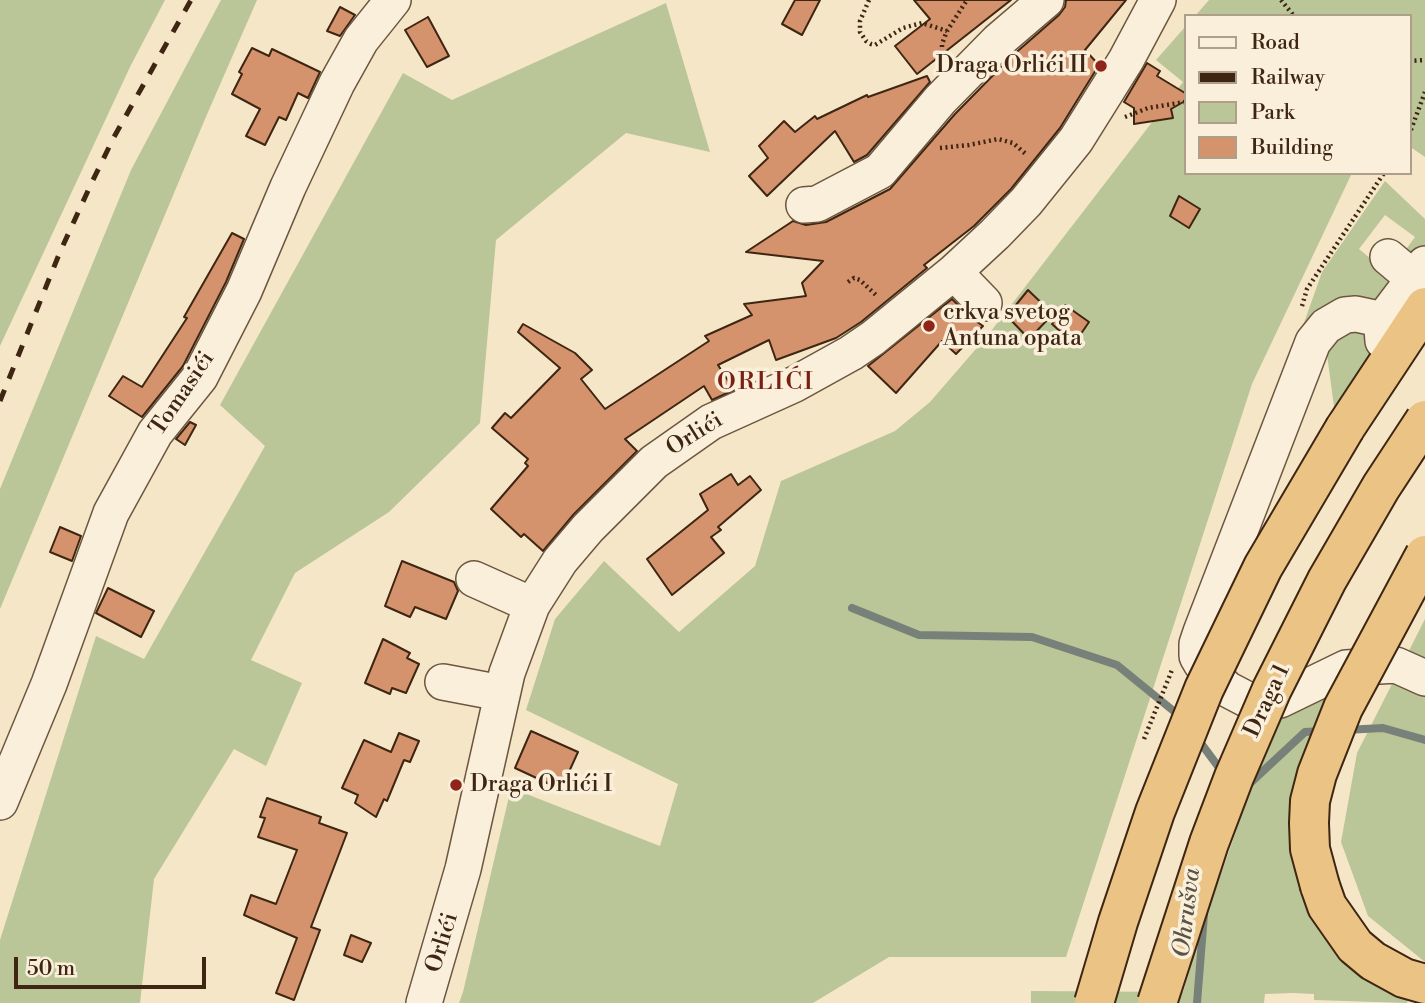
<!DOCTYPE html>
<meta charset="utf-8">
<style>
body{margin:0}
#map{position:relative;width:1425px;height:1003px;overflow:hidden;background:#f6e6c8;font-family:"Libre Bodoni",serif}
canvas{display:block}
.legend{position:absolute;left:1184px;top:14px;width:228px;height:161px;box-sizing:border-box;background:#f9efdb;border:2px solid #ae9f8b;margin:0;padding:9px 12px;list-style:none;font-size:21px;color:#3e2612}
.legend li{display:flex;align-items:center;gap:14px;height:35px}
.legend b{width:35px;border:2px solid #ae9f8b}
.scale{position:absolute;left:14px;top:957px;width:192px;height:32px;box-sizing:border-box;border:4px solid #3e2612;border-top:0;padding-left:9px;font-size:21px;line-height:24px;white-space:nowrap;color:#3e2612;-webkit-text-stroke:5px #f9efdb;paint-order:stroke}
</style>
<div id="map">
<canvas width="1425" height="1003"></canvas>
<ul class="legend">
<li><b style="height:9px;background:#f9efdb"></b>Road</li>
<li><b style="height:9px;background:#3e2612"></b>Railway</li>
<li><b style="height:19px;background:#bac698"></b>Park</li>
<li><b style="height:19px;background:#d4926d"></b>Building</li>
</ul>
<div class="scale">50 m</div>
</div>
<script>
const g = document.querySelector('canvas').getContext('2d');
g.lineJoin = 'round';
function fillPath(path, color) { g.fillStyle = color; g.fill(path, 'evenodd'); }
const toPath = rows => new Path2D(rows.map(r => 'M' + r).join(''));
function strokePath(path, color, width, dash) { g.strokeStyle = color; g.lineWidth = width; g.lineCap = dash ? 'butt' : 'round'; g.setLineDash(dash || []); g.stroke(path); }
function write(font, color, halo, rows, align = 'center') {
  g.font = font + ' "Libre Bodoni",serif'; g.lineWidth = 7; g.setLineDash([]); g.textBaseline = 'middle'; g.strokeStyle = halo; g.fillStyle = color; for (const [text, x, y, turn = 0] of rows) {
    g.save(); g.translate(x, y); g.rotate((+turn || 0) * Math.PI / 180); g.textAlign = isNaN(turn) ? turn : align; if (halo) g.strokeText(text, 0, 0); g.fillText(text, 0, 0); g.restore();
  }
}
fillPath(toPath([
 [0,0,165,0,130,67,0,346],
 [221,0,257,0,205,119,0,609,0,489,131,170],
 [1209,0,1425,0,1425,157,1409,146,1409,16,1195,16],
 [666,3,710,152,626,133,496,240,480,423,389,512,295,573,251,660,302,683,266,766,234,749,154,879,140,1003,0,1003,0,940,96,636,144,659,265,446,220,405,403,73,452,100],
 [1185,27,1185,173,1352,173,1252,384,1066,957,889,957,813,1003,459,1003,463,992,511,788,660,846,678,784,526,710,555,619,604,561,679,632,755,566,781,481,895,431,930,402,988,335,1183,82,1156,60],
 [1385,181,1425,219,1425,251,1402,255,1415,237,1385,215,1359,249,1389,274,1391,294,1300,334,1322,272],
 [1361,326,1375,352,1335,414,1326,347,1328,342],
 [1425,619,1425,962,1368,916,1341,842,1357,753],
 [1339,679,1300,892,1306,892,1409,996,1407,1003,1314,1000,1314,994,1293,993,1265,994,1264,1003,1031,1003,1031,991,1183,992,1200,934,1248,797,1289,701]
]), '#bac698');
strokePath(toPath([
 [852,608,919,635,1032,637,1117,665,1181,717],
 [1345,730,1383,728,1425,740],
 [1197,738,1223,773],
 [1247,786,1305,732,1322,731],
 [1197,1003,1204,915]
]), '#788179', 8);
const building = toPath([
 [795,0,820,0,802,35,782,24,795,0],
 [914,0,1011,0,917,74,895,46,930,19,914,0],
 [1066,0,1126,0,1085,50,1099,65,1060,128,1011,189,974,226,924,265,927,268,861,322,836,338,776,360,769,340,718,365,734,390,712,400,704,386,625,439,637,451,574,514,543,551,524,534,521,537,491,509,528,466,525,463,528,459,492,428,505,413,511,418,560,368,518,332,523,324,575,353,592,370,581,379,605,409,709,341,705,336,752,315,744,304,806,296,802,283,823,261,746,252,793,221,806,225,826,222,890,189,955,114,1012,56,1059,15,1065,7,1066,0],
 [340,7,355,15,340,36,327,31,340,7],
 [428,17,449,56,427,67,405,30,428,17],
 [252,48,269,56,272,49,320,72,308,98,298,93,286,120,279,117,265,145,246,136,260,109,232,94,242,74,239,72,252,48],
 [1147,63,1160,71,1157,76,1185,93,1185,101,1171,109,1173,118,1134,124,1134,108,1124,102,1147,63],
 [927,76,930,82,867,155,854,162,835,131,767,196,749,176,768,158,759,146,784,121,795,132,815,116,817,119,867,95,868,97,927,76],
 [1179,196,1200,209,1189,228,1170,216,1179,196],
 [232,233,244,239,226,282,183,366,142,417,109,396,123,376,142,387,187,318,184,317,232,233],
 [1028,290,1053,314,1029,339,1007,316,1028,290],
 [952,299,970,317,983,326,956,354,942,341,896,393,868,366,952,299],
 [1065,305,1089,322,1074,344,1052,324,1065,305],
 [190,422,196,425,185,445,176,439,190,422],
 [731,474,738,485,750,476,761,490,718,527,721,530,711,537,724,553,672,595,647,559,708,510,700,494,731,474],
 [60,527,81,536,72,561,50,552,60,527],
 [402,561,454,582,458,591,446,619,415,607,410,617,385,606,402,561],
 [108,588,154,611,141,637,96,613,108,588],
 [383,639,410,653,407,658,419,664,406,693,392,688,390,694,365,683,383,639],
 [531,731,578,752,563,785,560,784,558,788,515,768,531,731],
 [399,733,419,741,410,762,404,760,387,801,384,799,376,817,355,803,358,795,342,788,364,740,391,752,399,733],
 [267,798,321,817,319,823,347,833,311,927,320,930,294,1000,276,993,297,938,244,915,251,895,276,904,297,850,258,837,265,818,260,817,267,798],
 [351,935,371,943,362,962,344,955,351,935]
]);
fillPath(building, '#d4926d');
strokePath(building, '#3e2612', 2);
const minor = toPath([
 [804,205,817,204,880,171,940,100,998,41,1046,0],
 [1388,257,1413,278],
 [954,272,984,303],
 [1384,320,1356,314,1345,315,1326,326,1313,342,1201,632,1197,644,1197,656,1201,663,1227,689,1248,700,1258,702,1280,700,1346,668,1396,665,1425,678],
 [1383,341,1382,329,1388,313,1425,264],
 [474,579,532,605],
 [443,682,501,693],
 [0,802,49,684,111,513,155,433,200,377,244,291,288,187,337,83,361,40,393,0],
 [424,1003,463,869,507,673,532,605,560,561,588,528,654,462,711,422,795,384,851,353,873,338,954,272,995,234,1026,202,1076,140,1126,60,1158,0]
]);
const highway = toPath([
 [1345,428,1425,307],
 [1320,886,1327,906,1355,946,1373,961,1404,978,1425,984]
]);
strokePath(minor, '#6c5640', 38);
strokePath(highway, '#3e2612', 42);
strokePath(toPath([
 [869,0,860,21,860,32,866,41,871,44,875,45,903,28,922,23,947,31],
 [1281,0,1294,16],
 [942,58,942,44,947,31,967,0],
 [1409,61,1425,60],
 [1125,117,1148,108,1185,102],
 [1409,135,1425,92],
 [940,148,969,145,998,139,1013,143,1027,155],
 [848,282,854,278,860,280,877,296],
 [1302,306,1307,289,1384,173],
 [1144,739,1172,670]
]), '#3e2612', 4.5, [2, 3.5]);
strokePath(minor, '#f9efdb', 35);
strokePath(highway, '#ebc384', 38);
strokePath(toPath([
 [0,401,60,252,92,182,114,137,191,0]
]), '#3e2612', 5, [12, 12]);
const highwayBridge = toPath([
 [1320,886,1310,849,1309,823,1310,801,1317,774,1343,708,1425,555],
 [1094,1003,1118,922,1155,812,1204,689,1263,567,1345,428],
 [1157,1003,1209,843,1234,777,1272,689,1327,580,1381,487,1425,420]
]);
strokePath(highwayBridge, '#3e2612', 42, []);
strokePath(highwayBridge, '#ebc384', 38);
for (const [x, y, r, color] of [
 [1101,66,7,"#8f2418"],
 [929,326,7,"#8f2418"],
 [456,785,7,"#8f2418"]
]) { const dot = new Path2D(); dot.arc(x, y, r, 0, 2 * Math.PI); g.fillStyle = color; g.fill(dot); strokePath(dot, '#f9efdb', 2.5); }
write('23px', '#3e2612', '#f9efdb', [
 ["Draga Orlići II",1087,66,"right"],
 ["crkva svetog",943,313],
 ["Antuna opata",943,339],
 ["Draga Orlići I",470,785]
], 'left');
write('23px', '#3e2612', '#f9efdb', [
 ["Tomasići",183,394,-56],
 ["Orlići",695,435,-32],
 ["Draga 1",1268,701,-65],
 ["Orlići",443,943,-73]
]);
g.letterSpacing = '2px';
write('24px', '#7a1f14', '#f9efdb', [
 ["ORLIĆI",766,383]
]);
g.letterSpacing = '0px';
write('italic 24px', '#5b5445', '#f9efdb', [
 ["Ohrušva",1188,913,-83]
]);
</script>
